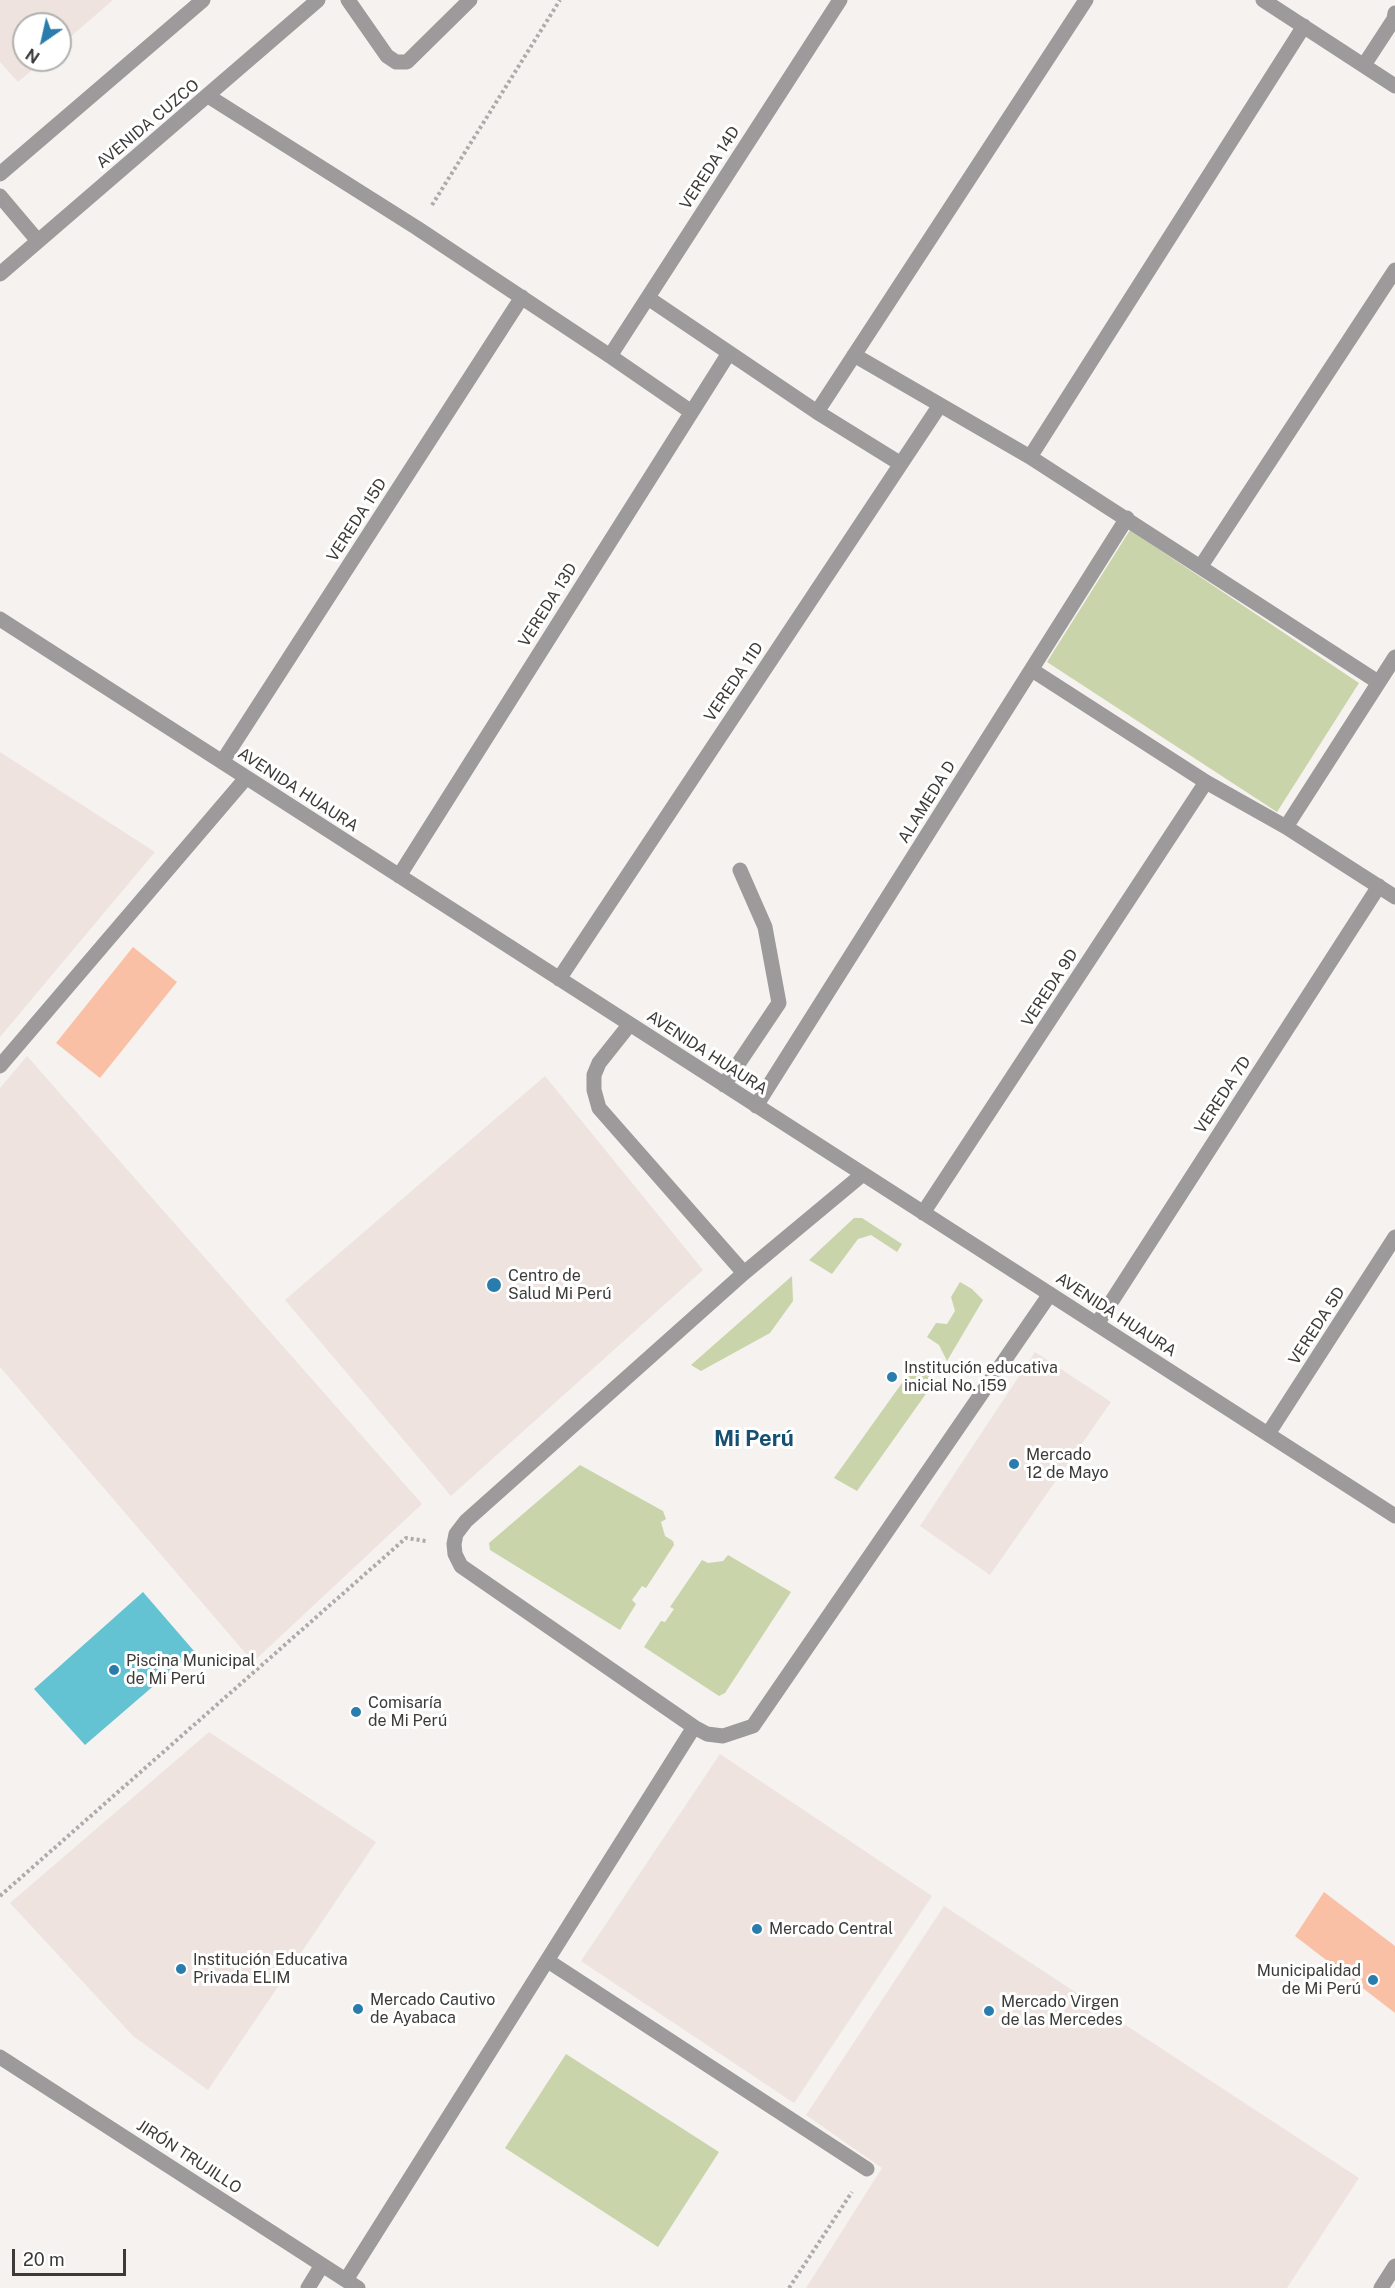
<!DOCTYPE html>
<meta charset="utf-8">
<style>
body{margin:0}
#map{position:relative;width:1395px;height:2288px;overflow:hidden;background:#f6f2f0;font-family:"Public Sans",sans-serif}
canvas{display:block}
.north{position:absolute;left:12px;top:12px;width:60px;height:60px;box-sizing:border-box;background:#fff;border:2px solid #b1b1b0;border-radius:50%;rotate:214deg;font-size:16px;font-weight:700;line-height:24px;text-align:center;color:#3c3b3a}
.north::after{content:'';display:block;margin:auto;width:21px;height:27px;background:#297cac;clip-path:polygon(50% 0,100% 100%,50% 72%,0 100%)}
.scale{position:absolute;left:12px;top:2249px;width:114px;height:27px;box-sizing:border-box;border:3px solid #3c3b3a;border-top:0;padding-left:8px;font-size:18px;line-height:21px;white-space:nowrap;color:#3c3b3a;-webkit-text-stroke:4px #fff;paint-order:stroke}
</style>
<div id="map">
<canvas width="1395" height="2288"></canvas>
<div class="north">N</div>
<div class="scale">20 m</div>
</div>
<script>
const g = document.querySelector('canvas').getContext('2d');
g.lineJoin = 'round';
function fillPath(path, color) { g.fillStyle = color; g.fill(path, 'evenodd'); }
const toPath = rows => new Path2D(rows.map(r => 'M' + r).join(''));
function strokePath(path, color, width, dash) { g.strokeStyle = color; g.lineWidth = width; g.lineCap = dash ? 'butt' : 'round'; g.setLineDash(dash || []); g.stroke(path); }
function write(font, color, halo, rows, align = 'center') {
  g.font = font + ' "Public Sans",sans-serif'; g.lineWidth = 6; g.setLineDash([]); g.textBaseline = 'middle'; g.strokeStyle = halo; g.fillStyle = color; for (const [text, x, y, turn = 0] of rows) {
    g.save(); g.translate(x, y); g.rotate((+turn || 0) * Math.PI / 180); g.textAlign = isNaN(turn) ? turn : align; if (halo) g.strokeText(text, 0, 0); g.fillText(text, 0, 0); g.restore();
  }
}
fillPath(toPath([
 [0,0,113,0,60,46,60,24,24,24,24,60,44,60,18,82,0,62],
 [0,752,155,852,0,1037],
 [27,1056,422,1504,253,1662,0,1367,0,1088],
 [545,1076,703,1270,451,1496,285,1300],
 [1035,1352,1111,1402,990,1575,920,1526],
 [209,1732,376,1842,208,2090,133,2036,10,1903],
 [720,1754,932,1896,794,2103,581,1961],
 [944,1906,1359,2178,1287,2288,806,2288,882,2168,806,2115]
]), '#eee3de');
fillPath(toPath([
 [1130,530,1359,683,1277,812,1047,662],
 [854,1218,862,1218,902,1244,897,1252,871,1235,858,1239,832,1274,809,1260],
 [792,1276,793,1301,770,1333,701,1371,691,1365],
 [960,1282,972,1289,983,1300,947,1361,939,1345,927,1337,936,1323,947,1324,955,1311,951,1297],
 [925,1373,935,1381,857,1491,834,1478,907,1376],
 [580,1465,663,1511,666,1519,661,1522,665,1536,673,1541,674,1545,646,1588,642,1586,632,1600,636,1604,620,1630,490,1550,489,1543],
 [728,1555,791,1592,725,1693,719,1696,644,1647,661,1621,665,1622,674,1609,670,1607,702,1560,708,1563,723,1561],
 [566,2054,719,2152,658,2247,505,2148]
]), '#cad4aa');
fillPath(toPath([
 [143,1592,194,1651,85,1745,34,1689]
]), '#63c3d3');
fillPath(toPath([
 [133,947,177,982,100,1078,56,1043],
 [1324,1892,1395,1946,1395,2013,1295,1936]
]), '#f9c0a6');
strokePath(toPath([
 [432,205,560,0],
 [0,1896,406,1538,426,1541],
 [789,2288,852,2192]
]), '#aeabaa', 4, [3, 3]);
strokePath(toPath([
 [348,0,387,56,396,62,407,62,470,0],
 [1263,0,1395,86],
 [1364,65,1394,19,1395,13],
 [208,96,417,228,610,356,690,411],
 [0,174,203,0],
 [0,196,38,241],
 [0,274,318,0],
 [648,298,817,412,901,464],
 [854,355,1030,457,1378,682],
 [610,356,840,0],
 [817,412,1086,0],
 [1030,457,1304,26],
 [1201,566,1395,270],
 [0,619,1395,1516],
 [1032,670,1206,782,1286,827,1395,897],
 [222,762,522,297],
 [1286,827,1395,657],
 [399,876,729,353],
 [559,979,940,405],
 [630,1024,599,1063,594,1075,594,1090,599,1108,744,1273],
 [0,1066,246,778],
 [724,1085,779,1003,765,927,740,870],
 [756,1106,1127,518],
 [923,1213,1206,782],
 [1097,1324,1379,886],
 [1268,1434,1395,1237],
 [694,1727,461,1566,455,1554,454,1544,456,1534,466,1521,744,1273,863,1174],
 [548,1961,867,2169],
 [0,2057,358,2288],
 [346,2280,694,1727,707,1734,723,1736,753,1726,1050,1294],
 [308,2288,322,2265],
 [1381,2288,1395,2266]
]), '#9c9a9a', 15);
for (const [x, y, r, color] of [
 [494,1285,8,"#297cac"],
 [892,1377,6,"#297cac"],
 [1014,1464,6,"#297cac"],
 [114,1670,6,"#297cac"],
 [356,1712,6,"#297cac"],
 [757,1929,6,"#297cac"],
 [181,1969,6,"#297cac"],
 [1373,1980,6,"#297cac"],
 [358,2009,6,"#297cac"],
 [989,2011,6,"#297cac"]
]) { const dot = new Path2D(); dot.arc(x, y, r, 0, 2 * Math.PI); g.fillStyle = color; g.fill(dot); strokePath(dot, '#fff', 2); }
write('16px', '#3c3b3a', '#fff', [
 ["AVENIDA CUZCO",148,124,-40],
 ["VEREDA 14D",710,168,-57],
 ["VEREDA 15D",357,520,-57],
 ["VEREDA 13D",548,605,-58],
 ["VEREDA 11D",734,682,-56],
 ["AVENIDA HUAURA",298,790,33],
 ["ALAMEDA D",927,802,-58],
 ["VEREDA 9D",1050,988,-57],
 ["AVENIDA HUAURA",707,1053,33],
 ["VEREDA 7D",1223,1095,-57],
 ["AVENIDA HUAURA",1116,1315,33],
 ["VEREDA 5D",1317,1326,-57],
 ["JIRÓN TRUJILLO",189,2157,33]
]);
write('16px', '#3c3b3a', '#fff', [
 ["Centro de",508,1276],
 ["Salud Mi Perú",508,1294],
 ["Institución educativa",904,1368],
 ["inicial No. 159",904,1386],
 ["Mercado",1026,1455],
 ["12 de Mayo",1026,1473],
 ["Piscina Municipal",126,1661],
 ["de Mi Perú",126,1679],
 ["Comisaría",368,1703],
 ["de Mi Perú",368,1721],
 ["Mercado Central",769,1929],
 ["Institución Educativa",193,1960],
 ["Privada ELIM",193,1978],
 ["Municipalidad",1361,1971,"right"],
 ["de Mi Perú",1361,1989,"right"],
 ["Mercado Cautivo",370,2000],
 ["de Ayabaca",370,2018],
 ["Mercado Virgen",1001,2002],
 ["de las Mercedes",1001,2020]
], 'left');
write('bold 22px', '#175071', '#fff', [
 ["Mi Perú",754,1439]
]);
</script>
